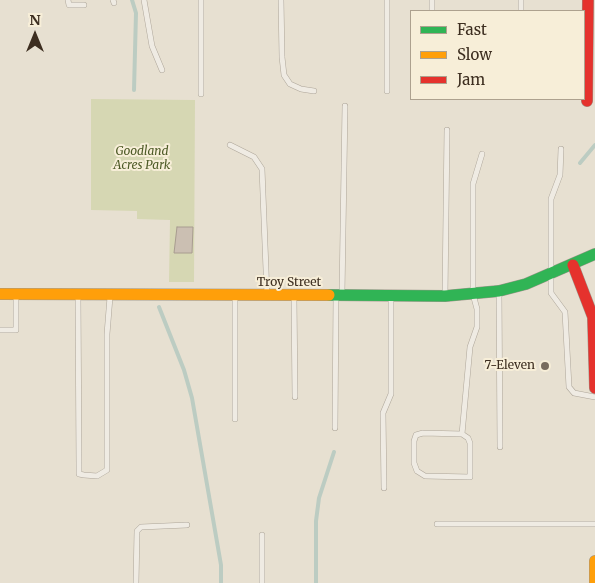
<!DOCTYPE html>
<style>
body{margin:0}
#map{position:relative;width:595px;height:583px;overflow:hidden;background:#e7e0d1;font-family:Merriweather,serif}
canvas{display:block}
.legend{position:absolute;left:410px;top:10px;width:175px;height:90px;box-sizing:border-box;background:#f7eed8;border:1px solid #ada18e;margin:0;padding:6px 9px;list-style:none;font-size:15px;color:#3d2e20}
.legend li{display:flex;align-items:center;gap:10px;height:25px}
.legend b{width:25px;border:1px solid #ada18e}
.north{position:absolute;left:10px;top:10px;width:50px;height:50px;-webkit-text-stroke:4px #f7eed8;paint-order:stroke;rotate:0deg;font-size:14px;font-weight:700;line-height:20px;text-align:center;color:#3d2e20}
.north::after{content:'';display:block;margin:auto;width:18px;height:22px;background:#3d2e20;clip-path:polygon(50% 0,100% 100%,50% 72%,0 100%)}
</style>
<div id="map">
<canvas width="595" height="583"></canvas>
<ul class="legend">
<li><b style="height:6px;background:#30b455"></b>Fast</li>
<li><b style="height:6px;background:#ff9f0a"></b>Slow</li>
<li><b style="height:6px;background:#e5322d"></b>Jam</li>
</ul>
<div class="north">N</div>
</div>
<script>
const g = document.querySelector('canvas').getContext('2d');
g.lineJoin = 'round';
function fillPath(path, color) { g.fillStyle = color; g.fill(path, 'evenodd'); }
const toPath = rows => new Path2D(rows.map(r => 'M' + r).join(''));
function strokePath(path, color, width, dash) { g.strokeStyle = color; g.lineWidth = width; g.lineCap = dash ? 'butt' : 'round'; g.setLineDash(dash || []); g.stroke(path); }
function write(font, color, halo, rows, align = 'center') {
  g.font = font + ' Merriweather,serif'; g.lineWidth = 4; g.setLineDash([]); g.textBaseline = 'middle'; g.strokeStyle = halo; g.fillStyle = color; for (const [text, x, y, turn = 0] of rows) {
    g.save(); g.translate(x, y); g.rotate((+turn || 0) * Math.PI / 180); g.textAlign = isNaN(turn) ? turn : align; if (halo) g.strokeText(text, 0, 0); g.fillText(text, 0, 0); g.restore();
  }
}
fillPath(toPath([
 [91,99,195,100,194,282,169,282,170,220,137,219,137,211,91,210]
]), '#d6d7b3');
strokePath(toPath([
 [132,0,136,13,134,90],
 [580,163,595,145],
 [159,307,184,370,192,398,221,565,221,583],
 [316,583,316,521,319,498,334,452]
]), '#bcccc2', 4);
const building = toPath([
 [177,227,193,227,192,253,174,253,177,227]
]);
fillPath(building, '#cbbfb2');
strokePath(building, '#a89c90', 1);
const lane = toPath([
 [68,0,69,5,84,5],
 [113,0,114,3],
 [144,0,152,46,162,70],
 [281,0,282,57,284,75,290,84,301,89,314,91],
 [432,11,432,0],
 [521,11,521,0],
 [387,91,387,0],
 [201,94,201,0],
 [230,145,254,157,262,169,267,295],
 [561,149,560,175,551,199,551,293,565,312,569,387,574,393,595,397],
 [499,292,500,447],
 [342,293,345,106],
 [78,296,79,466,79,474,84,475,97,476,107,470,107,334,110,297],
 [445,296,447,130],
 [235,297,235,419],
 [294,298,295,397],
 [0,330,16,330,16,296],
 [335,428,336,297],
 [423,433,462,434,468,438,470,443,470,477,425,476,417,471,414,463,414,441,416,435,423,433],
 [462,434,470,347,477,327,477,309,473,294,473,184,482,154],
 [384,488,383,413,391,394,391,297],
 [437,524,595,524],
 [136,583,137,531,141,527,187,525],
 [262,583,262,535]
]);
const fast = toPath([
 [329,295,445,296,499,291,526,284,595,254]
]);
const slow = toPath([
 [0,294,329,295],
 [595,561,595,583]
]);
const jam = toPath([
 [587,101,588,0],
 [573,265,593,317,595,388]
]);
strokePath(lane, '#ada599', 6);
strokePath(fast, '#9c958a', 12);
strokePath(slow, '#9c958a', 12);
strokePath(jam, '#9c958a', 12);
strokePath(lane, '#efebe3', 5);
strokePath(fast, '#30b455', 11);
strokePath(slow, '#ff9f0a', 11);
strokePath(jam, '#e5322d', 11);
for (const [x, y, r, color] of [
 [545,366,5,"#786c5e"]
]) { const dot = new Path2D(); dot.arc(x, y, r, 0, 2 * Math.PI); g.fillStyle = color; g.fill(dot); strokePath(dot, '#f7eed8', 2); }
write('italic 12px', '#4d5a26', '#f7eed8', [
 ["Goodland",142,152],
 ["Acres Park",142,166]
]);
write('12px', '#3d2e20', '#f7eed8', [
 ["Troy Street",289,283]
]);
write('12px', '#3d2e20', '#f7eed8', [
 ["7-Eleven",535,366]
], 'right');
</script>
